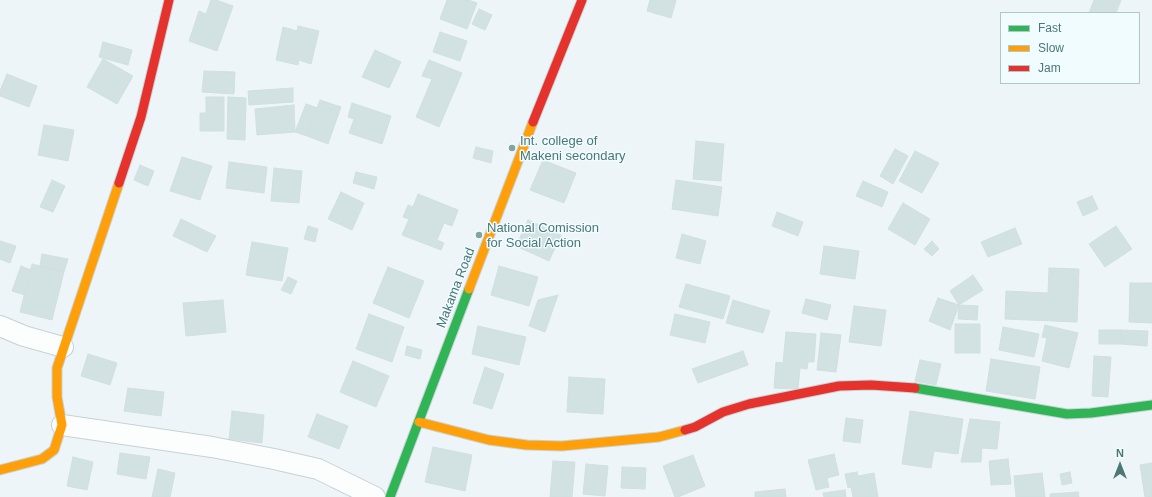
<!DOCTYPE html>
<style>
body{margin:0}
#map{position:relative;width:1152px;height:497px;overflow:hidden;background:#edf5f8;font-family:Arial,sans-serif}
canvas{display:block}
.legend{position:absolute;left:1000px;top:12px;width:140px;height:72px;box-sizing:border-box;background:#f0fcff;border:1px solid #afc7c8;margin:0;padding:5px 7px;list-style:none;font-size:12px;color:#4d7775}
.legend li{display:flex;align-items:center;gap:8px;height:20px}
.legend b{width:20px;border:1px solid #afc7c8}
.north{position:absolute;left:1100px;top:445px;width:40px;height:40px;-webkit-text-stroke:3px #f0fcff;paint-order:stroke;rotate:0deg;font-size:11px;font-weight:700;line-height:16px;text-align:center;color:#4d7775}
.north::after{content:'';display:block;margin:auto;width:14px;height:18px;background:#4d7775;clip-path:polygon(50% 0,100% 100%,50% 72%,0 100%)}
</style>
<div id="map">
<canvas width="1152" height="497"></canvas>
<ul class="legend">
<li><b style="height:5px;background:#30b455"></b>Fast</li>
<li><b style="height:5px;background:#ff9f0a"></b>Slow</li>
<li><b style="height:5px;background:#e5322d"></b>Jam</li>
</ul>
<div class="north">N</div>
</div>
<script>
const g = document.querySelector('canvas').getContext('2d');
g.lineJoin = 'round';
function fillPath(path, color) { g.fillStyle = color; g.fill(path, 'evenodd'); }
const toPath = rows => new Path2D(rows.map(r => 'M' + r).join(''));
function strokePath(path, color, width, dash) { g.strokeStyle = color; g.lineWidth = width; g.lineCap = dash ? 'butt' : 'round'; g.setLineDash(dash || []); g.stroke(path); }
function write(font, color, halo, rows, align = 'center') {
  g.font = font + ' Arial,sans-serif'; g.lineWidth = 3; g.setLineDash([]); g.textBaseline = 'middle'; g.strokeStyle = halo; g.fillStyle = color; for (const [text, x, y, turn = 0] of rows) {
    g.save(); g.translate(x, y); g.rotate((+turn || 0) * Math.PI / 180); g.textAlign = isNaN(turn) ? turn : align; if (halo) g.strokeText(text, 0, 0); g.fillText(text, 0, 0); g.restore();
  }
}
const building = toPath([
 [211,0,216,0,233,6,217,51,189,41,199,11,206,14,211,0],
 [447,0,468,0,477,3,467,29,440,19,447,0],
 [650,0,676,0,671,18,647,11,650,0],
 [1094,0,1121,0,1116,13,1089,13,1094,0],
 [479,9,492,15,485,30,472,24,479,9],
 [298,26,319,31,311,64,299,60,298,65,276,60,283,27,297,31,298,26],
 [440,32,467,41,460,61,433,52,440,32],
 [103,42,132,50,128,65,99,57,103,42],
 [375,50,401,62,389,88,362,77,375,50],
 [103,59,133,76,117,104,87,87,103,59],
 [429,60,462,73,439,127,416,117,432,79,422,76,429,60],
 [204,71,235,72,234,94,202,92,204,71],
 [7,74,37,86,29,107,0,96,0,91,7,74],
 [293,88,293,102,249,105,248,91,293,88],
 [206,97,224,97,224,131,200,131,200,113,206,113,206,97],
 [228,97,246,98,245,140,227,139,228,97],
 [320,100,341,107,328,144,307,136,320,100],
 [352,103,391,116,382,144,349,133,354,119,348,117,352,103],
 [306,104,318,108,307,136,295,132,306,104],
 [294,105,295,132,257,135,255,109,294,105],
 [44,125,74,130,68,161,38,155,44,125],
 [696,141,724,144,721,181,693,179,696,141],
 [476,147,493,151,491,163,473,158,476,147],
 [895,149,908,156,893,184,880,176,895,149],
 [915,151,939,163,922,193,899,181,915,151],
 [182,157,212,166,200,200,170,191,182,157],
 [543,160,576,173,564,203,530,190,543,160],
 [229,162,267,167,264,193,226,188,229,162],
 [140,165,154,171,148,186,134,180,140,165],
 [274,168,302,171,299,203,271,201,274,168],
 [356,172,377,177,374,189,353,183,356,172],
 [52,180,65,186,53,212,40,207,52,180],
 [676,180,722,187,718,216,672,209,676,180],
 [863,181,888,192,882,207,856,196,863,181],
 [341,192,364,203,352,230,328,219,341,192],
 [418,194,458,210,452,226,444,223,437,240,444,243,441,250,402,235,409,219,403,217,408,205,413,207,418,194],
 [1092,196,1098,209,1083,216,1077,202,1092,196],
 [903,203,930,219,915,245,888,229,903,203],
 [777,212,803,222,798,236,772,226,777,212],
 [181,219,216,236,207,252,173,236,181,219],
 [528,220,561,235,549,261,516,246,528,220],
 [308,226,318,229,315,242,304,239,308,226],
 [1116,226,1132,249,1105,267,1089,244,1116,226],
 [1015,228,1022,244,988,257,981,242,1015,228],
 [682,234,706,241,700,264,676,258,682,234],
 [0,241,16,246,10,263,0,259,0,241],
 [932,241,939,249,932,256,924,249,932,241],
 [252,242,288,248,282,281,246,275,252,242],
 [824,246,859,251,855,279,820,274,824,246],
 [42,254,68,259,64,272,40,266,42,254],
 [32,264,64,272,52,320,20,312,32,264],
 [21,266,31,270,25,295,12,291,21,266],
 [499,266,538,277,529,306,491,295,499,266],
 [388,267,424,281,409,318,373,303,388,267],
 [1049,268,1079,269,1077,322,1005,319,1006,291,1048,293,1049,268],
 [973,275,983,290,959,305,950,291,973,275],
 [288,277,297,281,291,294,281,290,288,277],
 [1130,283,1152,283,1152,323,1129,322,1130,283],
 [686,284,730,296,723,319,679,307,686,284],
 [558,295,545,332,529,326,538,300,558,295],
 [938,298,959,305,950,330,929,321,938,298],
 [806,299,831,305,827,320,802,313,806,299],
 [223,300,226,332,186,336,183,303,223,300],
 [733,300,770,311,763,333,726,323,733,300],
 [959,305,978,306,977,320,958,319,959,305],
 [854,306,886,310,881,346,849,342,854,306],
 [369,314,404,327,392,362,356,349,369,314],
 [675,314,710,322,705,343,670,335,675,314],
 [955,324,980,324,980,353,955,353,955,324],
 [1045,325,1078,333,1069,368,1042,361,1047,338,1042,337,1045,325],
 [478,326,526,337,519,365,472,354,478,326],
 [1003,327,1039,334,1034,357,999,350,1003,327],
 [1099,330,1121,330,1121,344,1099,344,1099,330],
 [1121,330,1148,331,1147,346,1121,344,1121,330],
 [786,332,816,334,814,362,808,362,807,369,800,368,798,389,774,388,776,362,783,363,786,332],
 [821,333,841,335,836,372,817,370,821,333],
 [407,346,422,350,420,359,405,355,407,346],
 [743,351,748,365,698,383,692,369,743,351],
 [88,354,117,363,110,385,81,376,88,354],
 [1094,356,1111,357,1108,397,1092,396,1094,356],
 [991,359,1040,367,1035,399,986,391,991,359],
 [920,360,941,364,936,385,915,381,920,360],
 [353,361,389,376,376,407,340,392,353,361],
 [485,367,504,374,492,409,473,403,485,367],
 [569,377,605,379,603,414,567,412,569,377],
 [128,388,164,392,161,416,124,411,128,388],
 [232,411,264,415,262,443,229,439,232,411],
 [910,411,963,419,958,454,934,451,931,468,902,464,910,411],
 [317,414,348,426,339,449,308,437,317,414],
 [846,418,863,420,860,443,843,441,846,418],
 [970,419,1000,422,997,449,982,448,981,462,961,462,970,419],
 [433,447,472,455,465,491,425,482,433,447],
 [120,453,150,457,146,479,117,474,120,453],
 [834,454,839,475,827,478,829,487,816,490,808,460,834,454],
 [693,455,705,486,678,497,675,497,663,466,693,455],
 [73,457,93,462,87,490,67,486,73,457],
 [1008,459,1011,484,991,485,989,461,1008,459],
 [553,461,575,462,572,497,550,497,553,461],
 [1152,463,1152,497,1145,497,1140,465,1152,463],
 [586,464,608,466,605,496,583,494,586,464],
 [622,467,646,468,645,489,621,488,622,467],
 [158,469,175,473,170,497,152,497,158,469],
 [857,472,858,476,874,473,878,497,853,497,851,487,848,488,845,474,857,472],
 [1070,472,1072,483,1062,485,1060,474,1070,472],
 [1042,473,1045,497,1016,497,1014,476,1042,473],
 [785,489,786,497,755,497,755,492,785,489],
 [845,490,846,497,824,497,823,493,845,490],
 [1078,492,1079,497,1050,497,1050,494,1078,492]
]);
fillPath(building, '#d2e1e2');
strokePath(building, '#cfe0e1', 1);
const street = toPath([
 [0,326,24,336,63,347],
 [62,425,212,447,274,459,318,469,375,497]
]);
const fast = toPath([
 [915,388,1067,414,1091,413,1152,405],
 [390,497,469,289]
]);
const slow = toPath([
 [469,289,533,122],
 [419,422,489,440,527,445,562,446,659,437,685,430],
 [0,470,42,459,54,450,62,425,57,397,57,368,119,183]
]);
const jam = toPath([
 [533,122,582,0],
 [119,183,141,117,169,0],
 [685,430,695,427,723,412,749,404,839,386,871,385,915,388]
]);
strokePath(street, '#c7d2d4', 22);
strokePath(fast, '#c7d3d4', 11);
strokePath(slow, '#c7d3d4', 11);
strokePath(jam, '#c7d3d4', 11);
strokePath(street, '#fcfefe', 20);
strokePath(fast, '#30b455', 9);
strokePath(slow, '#ff9f0a', 9);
strokePath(jam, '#e5322d', 9);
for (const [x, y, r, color] of [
 [512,148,4,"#85a3a3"],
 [479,235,4,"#85a3a3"]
]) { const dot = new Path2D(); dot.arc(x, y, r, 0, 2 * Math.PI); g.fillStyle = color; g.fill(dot); strokePath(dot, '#f0fcff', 1.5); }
write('13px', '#4d7775', '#f0fcff', [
 ["Int. college of",520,141],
 ["Makeni secondary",520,156],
 ["National Comission",487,228],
 ["for Social Action",487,243]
], 'left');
write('13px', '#4d7775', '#f0fcff', [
 ["Makama Road",456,288,-69]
]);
</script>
